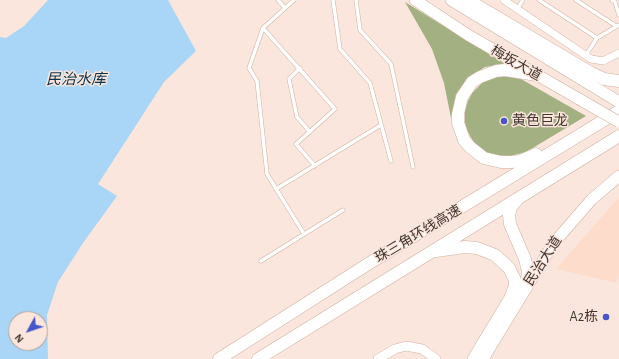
<!DOCTYPE html>
<meta charset="utf-8">
<style>
body{margin:0}
#map{position:relative;width:619px;height:359px;overflow:hidden;background:#fae6dc;font-family:"Alegreya Sans",sans-serif}
canvas{display:block}
.north{position:absolute;left:8px;top:311px;width:40px;height:40px;box-sizing:border-box;background:#fae6dc;border:1px solid #b09f97;border-radius:50%;rotate:230deg;font-size:11px;font-weight:700;line-height:16px;text-align:center;color:#42352f}
.north::after{content:'';display:block;margin:auto;width:14px;height:18px;background:#4655c9;clip-path:polygon(50% 0,100% 100%,50% 72%,0 100%)}
</style>
<div id="map">
<canvas width="619" height="359"></canvas>
<div class="north">N</div>
</div>
<script>
const g = document.querySelector('canvas').getContext('2d');
g.lineJoin = 'round';
function fillPath(path, color) { g.fillStyle = color; g.fill(path, 'evenodd'); }
const toPath = rows => new Path2D(rows.map(r => 'M' + r).join(''));
function strokePath(path, color, width, dash) { g.strokeStyle = color; g.lineWidth = width; g.lineCap = dash ? 'butt' : 'round'; g.setLineDash(dash || []); g.stroke(path); }
function write(font, color, halo, rows, align = 'center') {
  g.font = font + ' "Alegreya Sans","Noto Sans SC",sans-serif'; g.lineWidth = 3; g.setLineDash([]); g.textBaseline = 'middle'; g.strokeStyle = halo; g.fillStyle = color; for (const [text, x, y, turn = 0] of rows) {
    g.save(); g.translate(x, y); g.rotate((+turn || 0) * Math.PI / 180); g.textAlign = isNaN(turn) ? turn : align; if (halo) g.strokeText(text, 0, 0); g.fillText(text, 0, 0); g.restore();
  }
}
fillPath(toPath([
 [619,197,619,273,617,283,556,269]
]), '#fddccc');
fillPath(toPath([
 [405,2,505,64,485,67,468,78,456,94,451,118,444,83,432,49],
 [505,76,521,79,586,116,526,152,510,156,494,155,486,152,474,143,467,130,465,122,465,107,472,93,483,82,497,77]
]), '#a3b082');
fillPath(toPath([
 [48,0,168,0,196,51,164,82,98,184,117,196,83,243,58,282,47,315,48,359,0,359,0,37,6,38,24,26],
 [16,319,40,319,40,343,16,343]
]), '#a9d6f6');
const lane = toPath([
 [278,0,285,8],
 [294,0,263,28,249,68,257,81,267,174,304,234],
 [333,0,340,49,370,83,391,161],
 [356,0,360,30,391,64,413,167],
 [539,0,597,38],
 [576,0,616,26],
 [612,0,615,2,619,15],
 [517,9,523,0],
 [263,28,335,109,296,144,315,166],
 [586,55,597,38,619,25],
 [300,68,289,79,297,117,310,132],
 [276,189,381,125],
 [261,261,343,210]
]);
const street = toPath([
 [504,0,591,59,603,61,619,53]
]);
const secondary = toPath([
 [378,359,395,349,406,346,422,349,436,359]
]);
const primary = toPath([
 [415,0,468,35,579,99],
 [451,0,619,102],
 [473,359,511,296],
 [483,359,553,244,592,199,619,176]
]);
const highway = toPath([
 [468,0,591,73,604,79,619,81],
 [536,154,520,161,511,162,501,162,484,158,470,147,464,140,458,123,458,114,462,97,472,82,480,77,496,71,505,70,537,75],
 [517,200,511,207,509,215,510,224,525,259,528,271,526,288],
 [436,251,465,247,477,248,495,255,509,268,515,280,515,286,511,296],
 [219,359,368,264,619,111],
 [258,359,619,136]
]);
strokePath(lane, '#cfb0a0', 4.5);
strokePath(street, '#cfb0a0', 8);
strokePath(secondary, '#cfb0a0', 10);
strokePath(primary, '#cfb0a0', 12);
strokePath(highway, '#cfb0a0', 13);
strokePath(lane, '#fff', 3.5);
strokePath(street, '#fff', 7);
strokePath(secondary, '#fff', 9);
strokePath(primary, '#fff', 11);
strokePath(highway, '#fff', 12);
const primaryBridge = toPath([
 [579,99,619,122]
]);
strokePath(primaryBridge, '#cfb0a0', 12, []);
strokePath(primaryBridge, '#fff', 11);
for (const [x, y, r, color] of [
 [504,121,4,"#4655c9"],
 [606,317,4,"#4655c9"]
]) { const dot = new Path2D(); dot.arc(x, y, r, 0, 2 * Math.PI); g.fillStyle = color; g.fill(dot); strokePath(dot, '#fae6dc', 1.5); }
write('14px', '#42352f', '#fae6dc', [
 ["梅坂大道",516,63,30],
 ["珠三角环线高速",418,234,-31],
 ["民治大道",543,261,-57]
]);
write('14px', '#42352f', '#fae6dc', [
 ["黄色巨龙",512,121],
 ["A2栋",598,317,"right"]
], 'left');
write('italic 15px', '#0b3146', '#fae6dc', [
 ["民治水库",76,79]
]);
</script>
